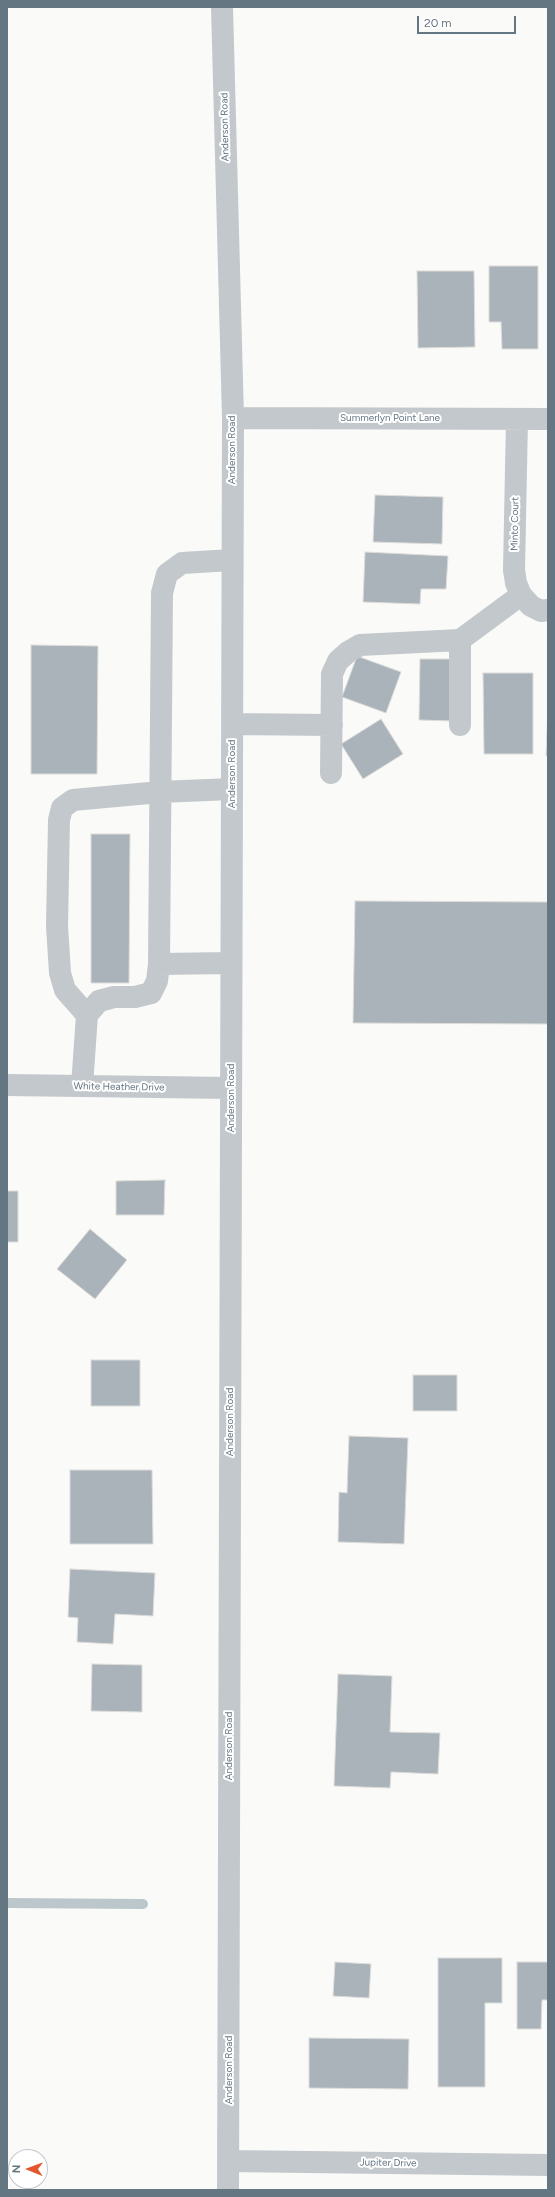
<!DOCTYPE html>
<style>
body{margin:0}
#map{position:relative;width:555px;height:2197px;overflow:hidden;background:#fafaf8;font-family:Figtree,sans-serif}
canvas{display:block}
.frame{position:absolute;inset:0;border:8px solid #657683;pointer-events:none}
.north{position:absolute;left:8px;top:2149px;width:40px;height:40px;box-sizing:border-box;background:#fff;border:1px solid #c1c8cd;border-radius:50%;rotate:271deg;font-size:11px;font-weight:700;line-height:16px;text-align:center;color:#657683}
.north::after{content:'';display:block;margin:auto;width:14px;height:18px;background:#e4572e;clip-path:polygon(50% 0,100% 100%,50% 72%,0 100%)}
.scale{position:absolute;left:417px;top:16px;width:99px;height:18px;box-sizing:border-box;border:2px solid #657683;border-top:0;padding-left:5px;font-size:12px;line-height:14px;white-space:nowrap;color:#657683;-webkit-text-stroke:3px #fff;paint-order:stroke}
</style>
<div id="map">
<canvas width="555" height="2197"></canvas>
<div class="frame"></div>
<div class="north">N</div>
<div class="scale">20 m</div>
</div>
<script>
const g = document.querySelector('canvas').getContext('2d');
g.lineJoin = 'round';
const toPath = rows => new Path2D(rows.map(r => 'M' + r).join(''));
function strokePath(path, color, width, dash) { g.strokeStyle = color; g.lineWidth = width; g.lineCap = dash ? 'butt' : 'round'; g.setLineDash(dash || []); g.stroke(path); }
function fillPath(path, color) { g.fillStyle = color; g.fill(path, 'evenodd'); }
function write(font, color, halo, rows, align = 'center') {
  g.font = font + ' Figtree,sans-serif'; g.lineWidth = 4; g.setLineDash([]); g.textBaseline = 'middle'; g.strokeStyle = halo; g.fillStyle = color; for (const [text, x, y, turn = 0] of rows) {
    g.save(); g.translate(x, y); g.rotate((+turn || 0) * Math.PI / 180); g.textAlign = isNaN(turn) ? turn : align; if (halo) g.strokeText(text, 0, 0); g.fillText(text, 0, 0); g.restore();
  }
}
strokePath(toPath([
 [7,1903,143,1904]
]), '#bbc7cb', 10);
const building = toPath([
 [489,266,538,266,538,349,502,349,501,322,489,322,489,266],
 [417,271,474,271,475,347,418,348,417,271],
 [375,495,443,497,442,544,373,542,375,495],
 [365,552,448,556,446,589,421,589,420,604,363,602,365,552],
 [31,645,98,646,97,774,31,774,31,645],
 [357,656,401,672,386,713,342,697,357,656],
 [420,659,454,659,453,721,419,720,420,659],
 [483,673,533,673,533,754,484,754,483,673],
 [548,707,548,756,546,756,548,707],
 [381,719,403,754,363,779,341,744,381,719],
 [91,834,130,834,129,983,91,983,91,834],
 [355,901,548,902,548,1024,353,1023,355,901],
 [165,1180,164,1215,116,1215,116,1181,165,1180],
 [7,1191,18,1191,18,1242,7,1242,7,1191],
 [90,1229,127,1260,95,1299,57,1269,90,1229],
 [91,1360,140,1360,140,1406,91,1406,91,1360],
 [413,1375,457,1375,457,1411,413,1411,413,1375],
 [349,1436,408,1438,404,1544,338,1542,339,1492,347,1493,349,1436],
 [70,1470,152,1470,153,1544,70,1544,70,1470],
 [70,1569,155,1573,153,1616,115,1614,113,1644,77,1642,78,1618,68,1617,70,1569],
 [92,1664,142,1665,142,1712,91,1711,92,1664],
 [338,1674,392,1676,390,1732,440,1733,438,1774,391,1772,390,1788,334,1786,338,1674],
 [438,1958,502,1958,502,2003,485,2003,485,2087,438,2087,438,1958],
 [335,1962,371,1964,369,1998,333,1996,335,1962],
 [517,1962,548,1962,548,2000,542,2000,541,2029,517,2029,517,1962],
 [309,2038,409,2039,408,2089,309,2088,309,2038]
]);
fillPath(building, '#aab3b9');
strokePath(building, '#dcdcda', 1);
strokePath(toPath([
 [222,7,233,418,228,2190],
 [233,418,548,419],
 [517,419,514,570,516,583,521,595,531,606,541,611,548,610],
 [232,724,332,725],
 [460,725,460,640],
 [331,773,332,674,338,661,348,652,360,645,460,640,521,595],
 [159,964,231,963],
 [87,1015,65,990,60,973,57,926,59,820,62,808,73,800,160,792,232,789],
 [7,1085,231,1088],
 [82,1086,87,1015,99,1001,114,997,135,997,151,993,157,981,159,964,162,593,167,574,182,563,232,560],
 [228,2161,548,2165]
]), '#c3c8cc', 22);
write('10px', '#657683', '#fff', [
 ["Anderson Road",225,127,-91],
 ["Summerlyn Point Lane",390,418],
 ["Anderson Road",232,450,-90],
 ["Minto Court",515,524,-89],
 ["Anderson Road",232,774,-90],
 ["White Heather Drive",119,1087,1],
 ["Anderson Road",231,1098,-90],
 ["Anderson Road",230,1422,-90],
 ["Anderson Road",229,1746,-90],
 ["Anderson Road",229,2070,-90],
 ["Jupiter Drive",388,2163,1]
]);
</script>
